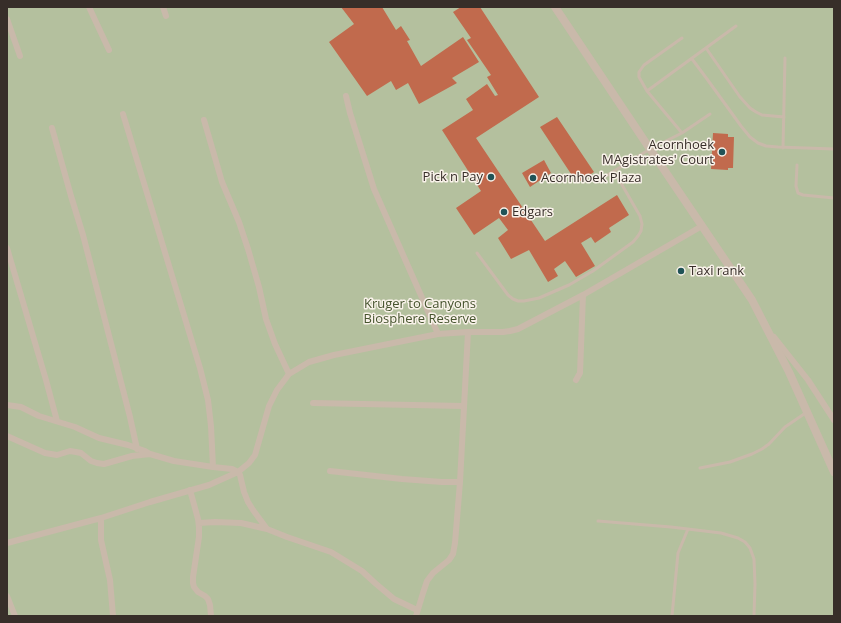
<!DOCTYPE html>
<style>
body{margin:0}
#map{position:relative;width:841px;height:623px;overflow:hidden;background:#f1e8de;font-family:"Open Sans",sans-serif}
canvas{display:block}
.frame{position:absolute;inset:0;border:8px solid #372e29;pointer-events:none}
</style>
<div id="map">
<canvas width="841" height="623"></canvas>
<div class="frame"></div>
</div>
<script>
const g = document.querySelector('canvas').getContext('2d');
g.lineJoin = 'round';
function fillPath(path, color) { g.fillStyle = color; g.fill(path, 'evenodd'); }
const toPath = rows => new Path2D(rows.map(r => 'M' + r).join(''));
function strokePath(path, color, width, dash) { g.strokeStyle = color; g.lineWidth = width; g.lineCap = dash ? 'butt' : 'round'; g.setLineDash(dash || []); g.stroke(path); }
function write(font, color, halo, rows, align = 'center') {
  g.font = font + ' "Open Sans",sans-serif'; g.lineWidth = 3; g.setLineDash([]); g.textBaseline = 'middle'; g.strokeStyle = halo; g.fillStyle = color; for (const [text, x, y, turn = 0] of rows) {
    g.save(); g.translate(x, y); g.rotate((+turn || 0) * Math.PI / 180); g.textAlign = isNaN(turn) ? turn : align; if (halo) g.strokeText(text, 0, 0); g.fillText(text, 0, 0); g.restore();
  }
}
fillPath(toPath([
 [7,7,834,7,834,616,7,616]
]), '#b4c09e');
fillPath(toPath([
 [341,7,382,7,396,30,401,26,410,40,407,41,421,66,463,37,479,62,452,78,457,83,419,104,408,83,396,90,391,81,367,96,329,42,354,24],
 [461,7,480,7,539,97,476,138,545,241,617,195,629,215,609,228,611,232,595,243,591,237,581,243,595,266,576,277,565,261,554,269,558,276,548,282,529,250,511,259,498,238,508,230,499,218,474,235,456,208,481,191,442,130,473,110,466,99,487,84,495,96,498,95,487,77,491,75,467,40,471,38,453,12],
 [557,117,594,172,577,183,540,127],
 [713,133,728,134,728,137,734,137,733,168,728,168,728,170,711,169],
 [544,160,551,173,530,187,522,173]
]), '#c16a4d');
strokePath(toPath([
 [682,38,644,65,639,72,639,77,647,91,682,133,710,114],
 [706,48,740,97,750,108,756,112,762,115,784,117],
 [692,59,707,79,741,126,750,137,758,143,766,146,778,147,834,149],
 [647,91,736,26],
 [783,148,785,58],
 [797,165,796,186,798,193,803,195,834,198],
 [606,176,650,149,682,133],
 [477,253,508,295,513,299,518,301,524,301,539,298,569,285,593,271,633,242,638,236,641,231,642,224,640,216,614,171],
 [700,468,730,462,752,454,762,449,769,444,785,427,807,412],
 [598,521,671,527,721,533,738,538,745,542,750,548,754,559,755,584,754,616],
 [672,616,678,553,688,529]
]), '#c9b9aa', 3);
strokePath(toPath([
 [89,7,109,50],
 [163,7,166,16],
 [7,19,20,56],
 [346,96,350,113,374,189,438,334],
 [123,114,200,368,208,400,211,426,213,467],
 [204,120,222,182,239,222,248,249,259,287,266,319,275,344,289,374],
 [52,128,71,196,83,235,130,417,137,449],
 [7,248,46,380,57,421],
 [774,337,808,380,834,420],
 [576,380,580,373,583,295],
 [313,403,463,406],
 [7,405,21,407,39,416,75,427,99,438,128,445,145,451,150,454,174,461,213,467,232,469,238,472,240,475,244,492,248,502,253,510,267,529,287,537,331,552,362,571,375,583,394,599,417,610],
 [7,436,45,453,57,455,70,451,76,452,81,453,91,461,97,463,104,464,132,456,150,454],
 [330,471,402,479,442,482,460,482],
 [190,490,198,519,199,527,199,537,193,577,193,583,194,587,198,592,205,596,208,599,210,605,211,616],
 [101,518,101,540,110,580,113,616],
 [199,523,215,522,241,523,267,529],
 [7,543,101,518,150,502,209,485,238,472,249,463,255,455,269,406,277,390,289,374,309,362,334,355,438,334,468,332,503,332,510,331,518,329,583,295,702,226],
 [7,596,15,616],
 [416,616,423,593,427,581,433,573,449,560,453,554,455,543,460,482,468,332]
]), '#c9b9aa', 6);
strokePath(toPath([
 [555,7,650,149,702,226,752,300,789,372,834,472]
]), '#c9b9aa', 8);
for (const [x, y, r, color] of [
 [722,152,4,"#205357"],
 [491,177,4,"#205357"],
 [533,178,4,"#205357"],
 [504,212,4,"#205357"],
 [681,271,4,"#205357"]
]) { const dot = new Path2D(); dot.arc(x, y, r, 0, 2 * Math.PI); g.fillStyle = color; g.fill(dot); strokePath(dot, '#f9f2ea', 1.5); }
write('13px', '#372e29', '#f9f2ea', [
 ["Acornhoek",714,145,"right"],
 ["MAgistrates' Court",714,160,"right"],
 ["Pick n Pay",483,177,"right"],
 ["Acornhoek Plaza",541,178],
 ["Edgars",512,212],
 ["Taxi rank",689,271]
], 'left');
write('13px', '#46542e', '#f9f2ea', [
 ["Kruger to Canyons",420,304],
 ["Biosphere Reserve",420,319]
]);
</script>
